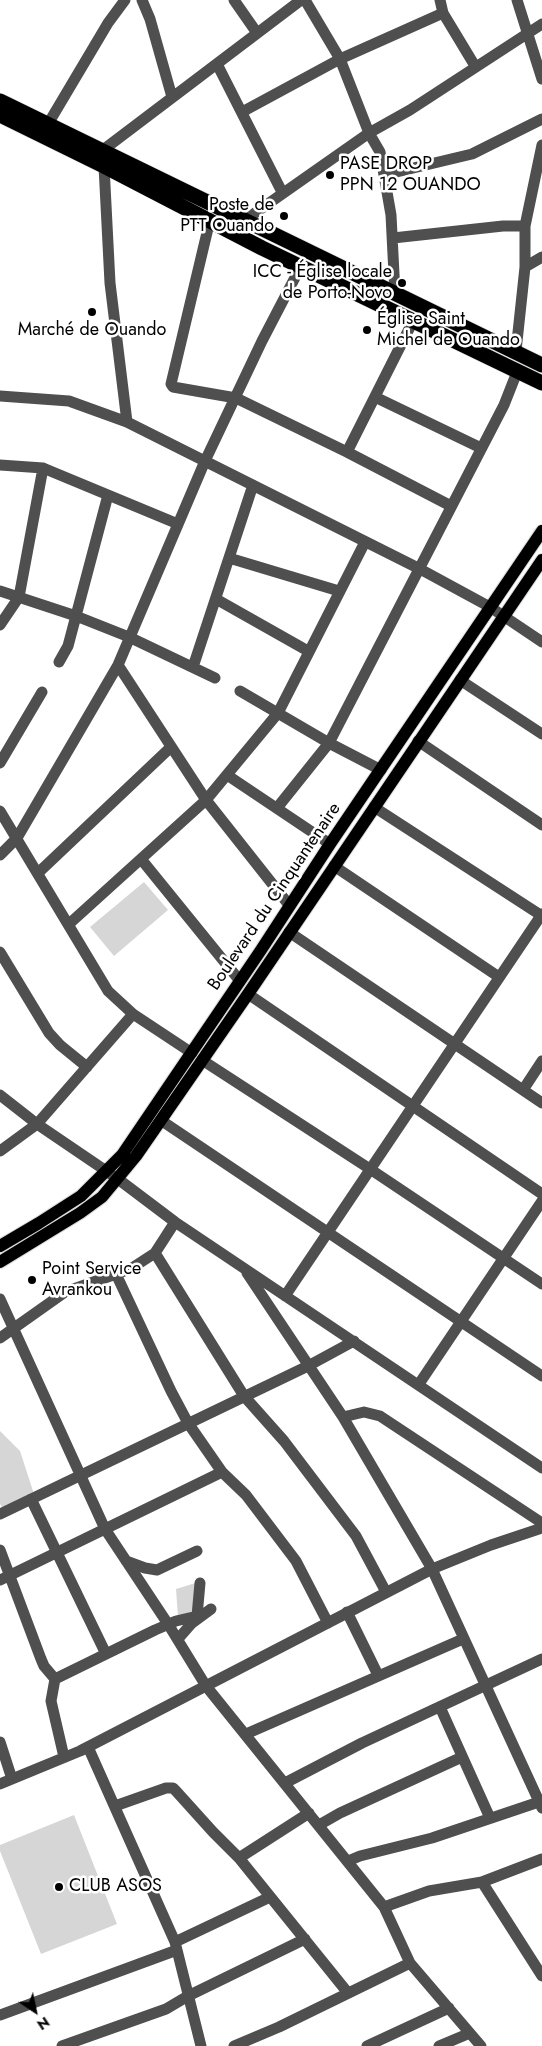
<!DOCTYPE html>
<meta charset="utf-8">
<style>
body{margin:0}
#map{position:relative;width:542px;height:2046px;overflow:hidden;background:#fff;font-family:Jost,sans-serif}
canvas{display:block}
.north{position:absolute;left:10px;top:1986px;width:50px;height:50px;-webkit-text-stroke:4px #fff;paint-order:stroke;rotate:146deg;font-size:14px;font-weight:700;line-height:20px;text-align:center;color:#000}
.north::after{content:'';display:block;margin:auto;width:18px;height:22px;background:#000;clip-path:polygon(50% 0,100% 100%,50% 72%,0 100%)}
</style>
<div id="map">
<canvas width="542" height="2046"></canvas>
<div class="north">N</div>
</div>
<script>
const g = document.querySelector('canvas').getContext('2d');
g.lineJoin = 'round';
function fillPath(path, color) { g.fillStyle = color; g.fill(path, 'evenodd'); }
const toPath = rows => new Path2D(rows.map(r => 'M' + r).join(''));
function strokePath(path, color, width, dash) { g.strokeStyle = color; g.lineWidth = width; g.lineCap = dash ? 'butt' : 'round'; g.setLineDash(dash || []); g.stroke(path); }
function write(font, color, halo, rows, align = 'center') {
  g.font = font + ' Jost,sans-serif'; g.lineWidth = 5; g.setLineDash([]); g.textBaseline = 'middle'; g.strokeStyle = halo; g.fillStyle = color; for (const [text, x, y, turn = 0] of rows) {
    g.save(); g.translate(x, y); g.rotate((+turn || 0) * Math.PI / 180); g.textAlign = isNaN(turn) ? turn : align; if (halo) g.strokeText(text, 0, 0); g.fillText(text, 0, 0); g.restore();
  }
}
fillPath(toPath([
 [144,882,168,910,114,956,90,927],
 [0,1431,20,1451,33,1491,33,1503,7,1515,0,1504],
 [202,1581,200,1614,178,1617,176,1589],
 [74,1815,117,1924,41,1954,0,1851,0,1845]
]), '#d6d6d6');
const major = toPath([
 [0,1246,39,1223,81,1196,122,1155,261,950,330,844,542,531],
 [0,1262,80,1213,102,1197,136,1156,248,994,542,560]
]);
const highway = toPath([
 [0,101,542,365],
 [0,115,104,166,262,248,542,383]
]);
strokePath(major, '#dbdbdb', 14);
strokePath(highway, '#dbdbdb', 16);
strokePath(toPath([
 [142,0,150,19,172,97],
 [234,0,257,33],
 [305,0,340,59,369,133,380,152,391,215,395,294],
 [440,0,443,13,475,66],
 [517,0,542,79],
 [217,64,282,192],
 [242,112,340,59,443,13],
 [48,124,108,23,125,0],
 [103,150,301,0],
 [104,166,110,283,127,422],
 [384,175,472,154,542,119],
 [210,220,171,384,173,387,236,398,347,452,451,506],
 [245,220,369,133,410,110,542,24],
 [393,238,503,226,525,226],
 [525,267,542,257],
 [516,351,525,267,525,226,542,145],
 [0,396,69,401,127,422,420,569,490,607,542,642],
 [375,397,481,448],
 [347,452,413,321],
 [0,465,43,468,178,524],
 [229,558,339,591],
 [0,591,76,616,129,637,215,678],
 [216,599,308,651],
 [0,625,19,597,43,468],
 [59,662,68,646,108,495],
 [118,665,206,800,289,905],
 [193,667,253,485],
 [460,680,542,734],
 [240,691,329,743,381,770],
 [418,741,542,825],
 [0,763,42,692],
 [227,775,330,844],
 [374,807,542,916],
 [277,808,329,743,504,405,517,372],
 [0,811,108,991,133,1014,192,1053],
 [0,855,17,838,118,665,205,461,262,341,301,266],
 [141,859,240,981],
 [334,866,499,977],
 [38,873,171,747],
 [69,924,206,800,278,713,365,542],
 [289,932,542,1103],
 [0,952,49,1033,60,1045,87,1067],
 [248,994,542,1194],
 [202,1060,370,1169,542,1284],
 [523,1090,542,1061],
 [0,1095,37,1124,118,1179,175,1222,542,1468],
 [162,1121,542,1376],
 [0,1151,37,1124,133,1014],
 [155,1253,244,1396,284,1441,356,1536,386,1592],
 [247,1273,343,1417,432,1569,542,1808],
 [116,1274,171,1391,188,1423,222,1472,246,1495,296,1561,328,1623],
 [285,1296,542,914],
 [0,1299,105,1529,168,1624,206,1686,384,1907,410,1963,481,2046],
 [0,1338,65,1292,116,1274,132,1268,155,1253,175,1222],
 [419,1384,542,1201],
 [343,1417,364,1412,380,1416,542,1523],
 [31,1499,106,1654],
 [0,1514,308,1366,354,1341],
 [0,1550,41,1659,44,1666,55,1679,51,1701,64,1757],
 [126,1561,145,1568,157,1570,197,1551],
 [0,1580,222,1472],
 [347,1612,378,1675],
 [197,1616,200,1583],
 [178,1639,192,1623,211,1609],
 [55,1679,155,1630,176,1621,202,1615],
 [440,1707,490,1818],
 [246,1734,463,1639],
 [0,1742,12,1779],
 [88,1747,175,1942,201,2046],
 [285,1783,362,1743,542,1659],
 [0,1784,80,1751,432,1569,491,1545,542,1528],
 [115,1806,166,1788,173,1788,176,1791,213,1832,239,1858,348,1993],
 [319,1825,340,1813,462,1757],
 [239,1858,309,1813],
 [348,1861,360,1856,432,1838,542,1801],
 [482,1882,542,1976],
 [384,1907,429,1891,482,1882,542,1859],
 [175,1942,270,1897],
 [0,2015,177,1950],
 [62,2046,166,2009,188,1996,305,1939],
 [234,2046,279,2027,410,1963],
 [367,2046,449,2008],
 [439,2046,470,2033]
]), '#4f4f4f', 11);
strokePath(major, '#000', 12);
strokePath(highway, '#000', 15);
for (const [x, y, r, color] of [
 [330,175,5,"#000"],
 [284,216,5,"#000"],
 [402,283,5,"#000"],
 [92,312,5,"#000"],
 [367,330,5,"#000"],
 [32,1280,5,"#000"],
 [59,1887,5,"#000"]
]) { const dot = new Path2D(); dot.arc(x, y, r, 0, 2 * Math.PI); g.fillStyle = color; g.fill(dot); strokePath(dot, '#fff', 2); }
write('18px', '#000', '#fff', [
 ["PASE DROP",340,165],
 ["PPN 12 OUANDO",340,186],
 ["Poste de",274,206,"right"],
 ["PTT Ouando",274,227,"right"],
 ["ICC - Église locale",392,273,"right"],
 ["de Porto-Novo",392,294,"right"],
 ["Église Saint",377,320],
 ["Michel de Ouando",377,341],
 ["Marché de Ouando",92,331,"center"],
 ["Point Service",42,1270],
 ["Avrankou",42,1291],
 ["CLUB ASOS",69,1887]
], 'left');
write('18px', '#000', '#fff', [
 ["Boulevard du Cinquantenaire",275,897,-56]
]);
</script>
